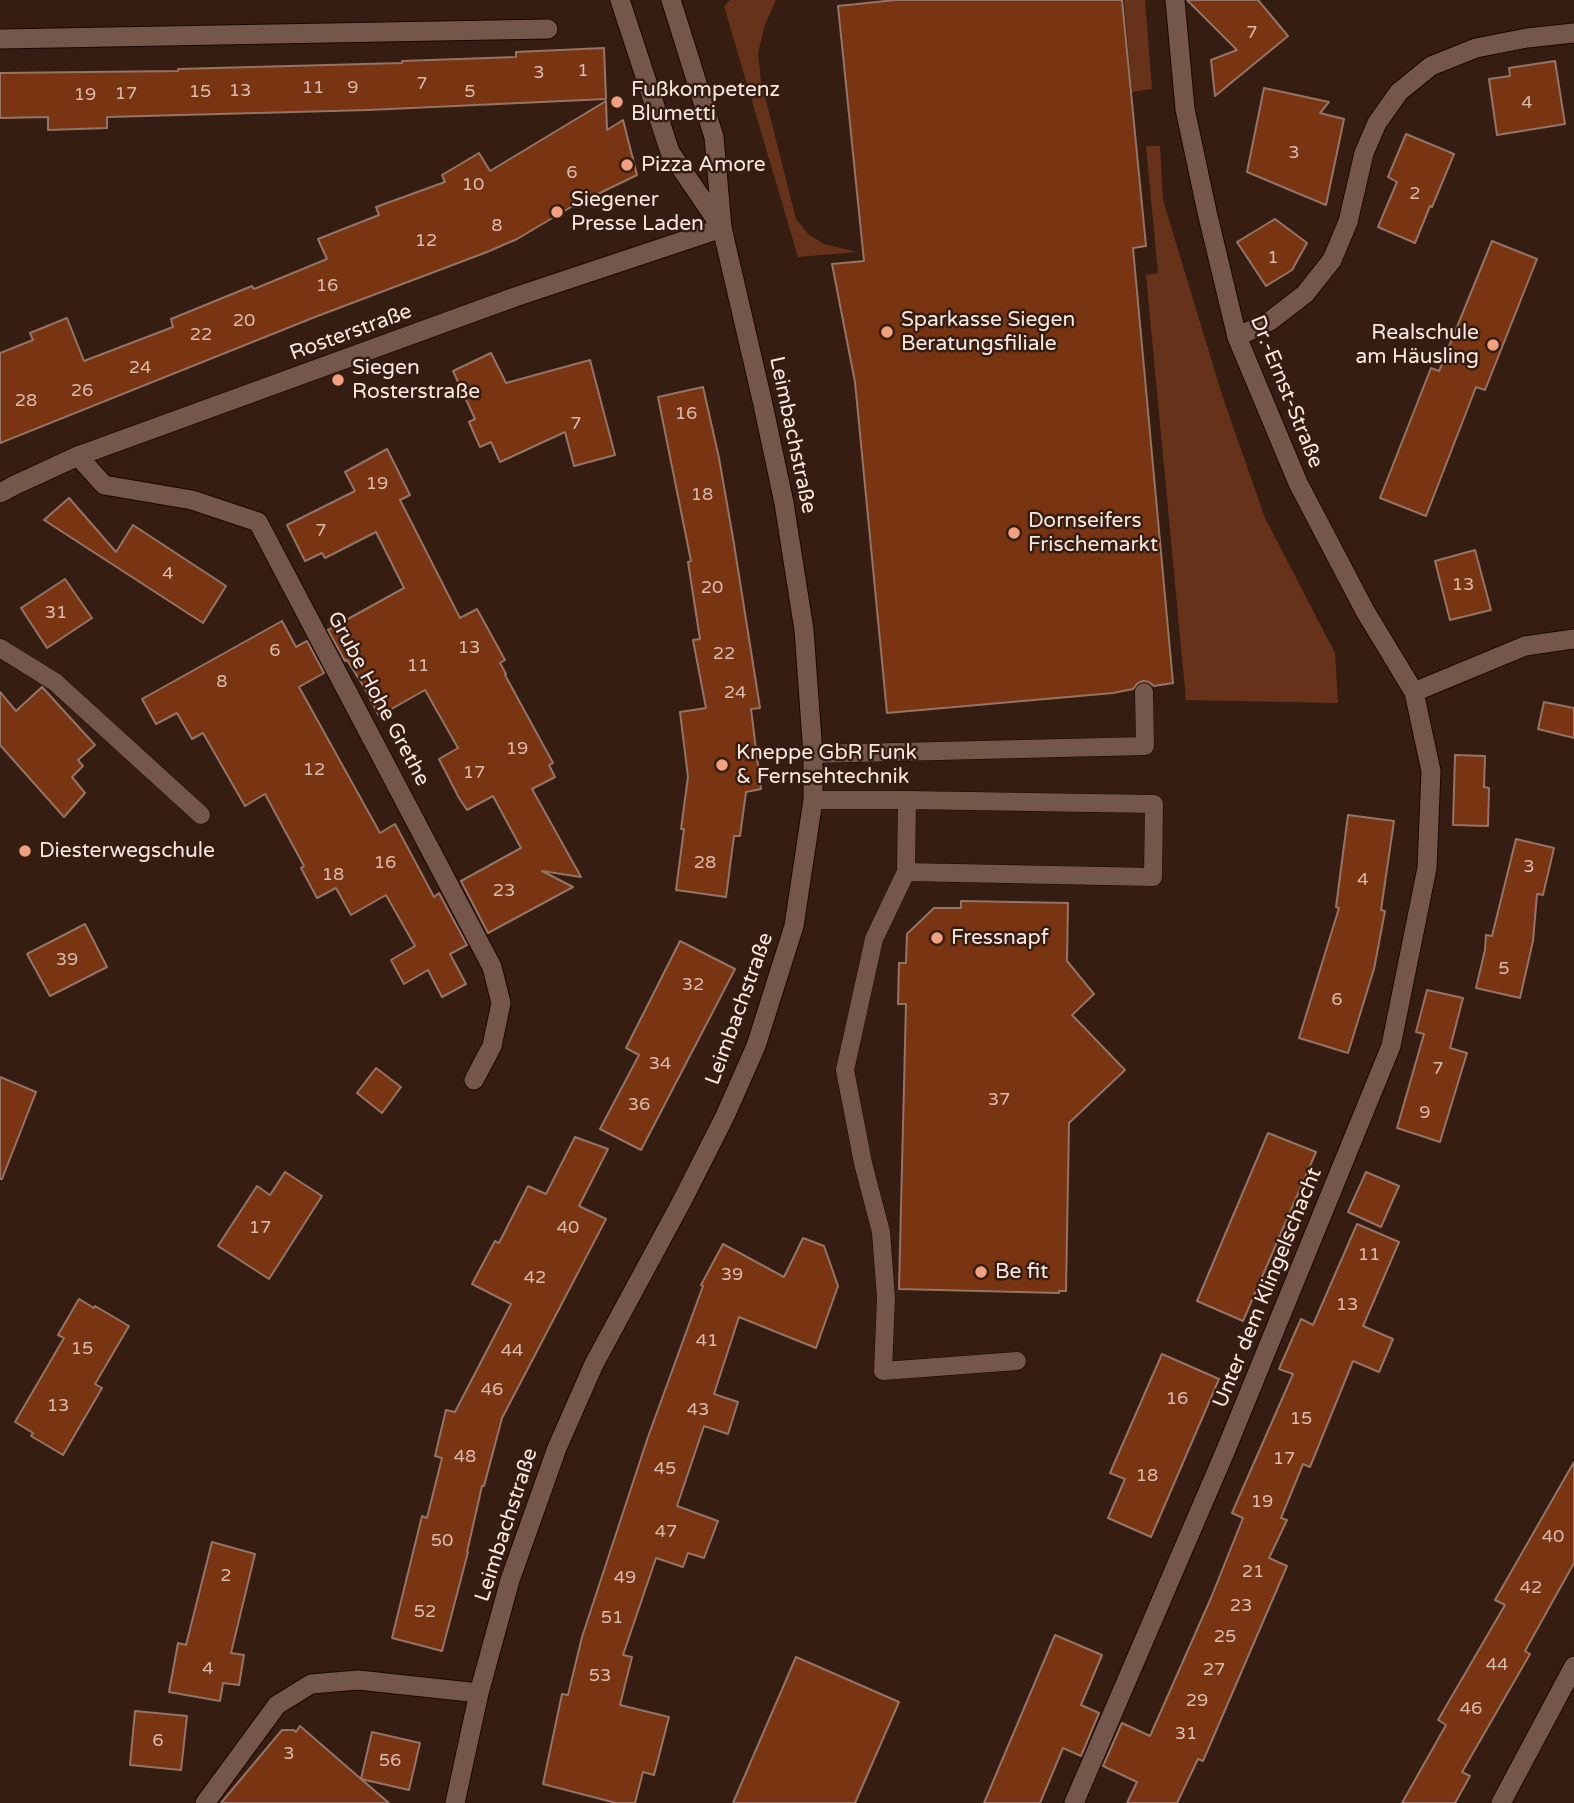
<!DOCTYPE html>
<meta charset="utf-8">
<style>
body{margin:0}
canvas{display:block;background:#361d12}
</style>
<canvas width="1574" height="1803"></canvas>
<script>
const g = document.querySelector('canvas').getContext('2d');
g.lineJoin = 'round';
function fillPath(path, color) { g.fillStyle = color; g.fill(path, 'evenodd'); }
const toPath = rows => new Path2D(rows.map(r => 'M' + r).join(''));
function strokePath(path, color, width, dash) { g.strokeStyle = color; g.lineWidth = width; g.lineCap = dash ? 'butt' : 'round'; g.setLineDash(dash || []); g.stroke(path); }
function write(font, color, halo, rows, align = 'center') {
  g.font = font + ' "Varela Round",sans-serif'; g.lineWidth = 5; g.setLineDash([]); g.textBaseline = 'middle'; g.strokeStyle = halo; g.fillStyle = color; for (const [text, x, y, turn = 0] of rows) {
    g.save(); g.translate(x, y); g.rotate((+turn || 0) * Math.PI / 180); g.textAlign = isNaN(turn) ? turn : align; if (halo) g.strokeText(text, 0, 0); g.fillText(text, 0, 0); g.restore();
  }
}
fillPath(toPath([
 [730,0,776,0,765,24,758,53,761,81,796,219,808,234,824,244,857,252,798,257,724,6],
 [1124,0,1145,0,1152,89,1132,92],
 [1146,146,1160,146,1163,200,1222,395,1265,518,1335,653,1338,703,1186,700,1146,275,1158,273]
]), '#67321a');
const building = toPath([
 [895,0,1122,0,1146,246,1133,248,1173,683,1154,686,1149,682,1143,681,1138,683,1133,689,1113,693,887,713,855,382,832,264,864,261,838,6,895,0],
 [1187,0,1258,0,1288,36,1215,96,1211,60,1237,50,1187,0],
 [604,48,606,99,368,110,107,117,107,128,48,130,48,117,0,118,0,73,178,71,178,69,402,63,402,61,516,57,516,52,604,48],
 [1555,61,1565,124,1497,135,1489,79,1510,76,1509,68,1555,61],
 [1264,88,1329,102,1320,113,1344,119,1326,205,1247,172,1264,88],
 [606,101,607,130,623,120,637,175,571,207,517,239,487,252,315,317,0,443,0,353,33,340,30,333,67,318,84,361,173,327,171,319,252,286,254,289,327,259,318,239,379,215,376,207,445,182,442,175,479,153,490,171,606,101],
 [1406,134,1454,154,1432,207,1430,206,1415,243,1378,227,1397,182,1388,177,1406,134],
 [1275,219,1307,243,1292,270,1266,286,1237,242,1275,219],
 [1492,241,1537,259,1485,390,1476,387,1426,516,1380,498,1431,368,1439,371,1492,241],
 [491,353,506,383,590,360,615,455,574,466,565,432,500,462,491,442,480,447,469,422,475,419,453,371,491,353],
 [703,387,719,458,734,544,760,708,751,709,761,789,746,792,740,836,734,836,726,897,676,890,684,829,681,829,688,777,680,712,706,708,693,640,700,639,688,562,691,561,658,397,703,387],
 [387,449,410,495,400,500,460,618,477,609,505,660,500,663,506,674,505,675,553,763,549,765,555,777,532,789,581,877,542,871,573,887,488,933,461,881,521,848,493,796,467,810,459,798,439,759,458,748,425,690,379,716,364,687,347,660,345,661,328,630,404,588,376,532,325,558,322,553,305,561,287,525,355,491,345,472,387,449],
 [69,498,116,552,133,525,226,586,203,623,44,520,69,498],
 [1475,550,1491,610,1450,620,1435,561,1475,550],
 [65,579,92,618,47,648,21,608,65,579],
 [282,621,296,647,307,641,324,673,299,687,380,833,395,824,434,897,439,893,467,945,450,954,466,984,442,997,428,970,404,984,391,960,415,946,386,895,351,915,336,888,317,898,301,868,304,866,265,794,245,806,203,733,192,739,177,713,156,724,142,699,282,621],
 [42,687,95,745,78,760,83,766,72,777,85,793,64,817,0,745,0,692,16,711,42,687],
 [1544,702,1574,708,1574,738,1538,729,1544,702],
 [1455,755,1485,756,1484,787,1489,788,1488,826,1453,825,1455,755],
 [1348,815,1394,821,1381,910,1385,911,1374,969,1348,1053,1299,1038,1339,908,1336,907,1348,815],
 [1516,839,1554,848,1543,895,1537,894,1533,941,1520,998,1476,988,1485,950,1486,935,1492,936,1516,839],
 [961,901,1068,903,1067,961,1094,994,1072,1015,1125,1070,1069,1123,1066,1291,1059,1291,1059,1293,899,1289,906,1004,898,1004,899,963,906,963,907,934,934,908,961,908,961,901],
 [85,924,107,967,50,996,27,954,85,924],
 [680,941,735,969,641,1150,600,1129,639,1055,626,1048,680,941],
 [1427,990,1463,998,1450,1048,1467,1053,1440,1142,1397,1128,1424,1034,1416,1032,1427,990],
 [376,1068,401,1087,382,1113,357,1093,376,1068],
 [0,1077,36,1092,2,1179,0,1179,0,1077],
 [1268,1133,1316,1152,1243,1321,1197,1301,1268,1133],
 [575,1137,608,1149,579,1206,606,1219,502,1418,484,1486,482,1486,467,1552,468,1552,442,1651,392,1638,422,1516,427,1518,442,1458,435,1456,446,1410,455,1412,511,1304,472,1284,495,1241,499,1243,528,1186,546,1194,575,1137],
 [285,1172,322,1196,269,1279,218,1246,257,1186,270,1195,285,1172],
 [1366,1172,1399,1186,1381,1227,1348,1212,1366,1172],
 [1357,1224,1399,1242,1363,1326,1393,1339,1379,1372,1353,1361,1310,1467,1303,1464,1281,1518,1287,1520,1269,1558,1287,1566,1203,1761,1198,1759,1177,1803,1127,1803,1137,1782,1103,1766,1122,1723,1150,1736,1211,1598,1243,1518,1232,1513,1293,1374,1279,1369,1301,1319,1313,1325,1357,1224],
 [803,1238,824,1246,838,1286,816,1348,739,1317,714,1394,738,1402,728,1434,704,1426,677,1506,718,1521,704,1558,688,1553,683,1567,656,1558,623,1655,632,1657,620,1705,669,1717,654,1775,643,1772,635,1803,616,1803,543,1784,562,1694,568,1695,582,1637,648,1437,703,1286,701,1285,723,1244,784,1277,803,1238],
 [79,1299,94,1308,95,1306,129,1326,95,1384,102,1388,63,1455,31,1436,33,1433,15,1422,64,1338,58,1335,79,1299],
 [1162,1354,1219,1379,1151,1537,1108,1518,1125,1479,1110,1473,1162,1354],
 [1574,1462,1574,1563,1525,1651,1530,1654,1462,1772,1470,1776,1455,1803,1402,1803,1446,1725,1438,1720,1505,1605,1495,1600,1574,1462],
 [212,1542,255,1554,231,1653,244,1655,239,1685,223,1683,220,1701,169,1692,178,1643,186,1645,212,1542],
 [1055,1635,1102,1655,1081,1705,1099,1713,1081,1756,1063,1748,1040,1803,984,1803,1055,1635],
 [796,1657,899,1702,855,1803,733,1803,796,1657],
 [135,1711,187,1716,181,1770,130,1765,135,1711],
 [300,1726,361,1779,372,1732,420,1743,409,1790,361,1779,389,1803,221,1803,282,1730,294,1730,296,1732,300,1726]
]);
fillPath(building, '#793412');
strokePath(building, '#937467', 2);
const service = toPath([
 [0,648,55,682,201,815],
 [813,754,1145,746,1144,692],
 [813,800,907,800,906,872,874,939,845,1070,863,1163,881,1232,886,1298,883,1371,1017,1361],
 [906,872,1153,877,1154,804,907,800]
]);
const minor = toPath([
 [0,39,548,29],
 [1237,337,1270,321,1305,294,1332,260,1348,222,1364,153,1377,123,1399,92,1431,66,1476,48,1527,38,1574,33],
 [78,456,104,485,192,500,258,522,492,967,501,1003,492,1046,474,1080],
 [1414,692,1525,646,1574,639],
 [205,1803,277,1705,311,1684,358,1680,479,1693],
 [1074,1803,1225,1452,1391,1046,1427,868,1431,771,1414,692,1365,611,1298,483,1237,337,1207,212,1185,109,1175,0],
 [1501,1803,1574,1666]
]);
const tertiary = toPath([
 [0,493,15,485,78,456,515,297,722,228]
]);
const secondary = toPath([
 [620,0,670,152,721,227],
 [455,1803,479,1693,510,1580,557,1448,594,1364,682,1201,725,1116,756,1046,794,926,813,800,813,754,804,630,784,503,762,400,722,228,714,137,671,0]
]);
strokePath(service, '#1c0601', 19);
strokePath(minor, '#1c0601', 21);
strokePath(tertiary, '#1c0601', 21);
strokePath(secondary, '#1c0601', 21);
strokePath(service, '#74574a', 18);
strokePath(minor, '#74574a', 19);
strokePath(tertiary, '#74574a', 19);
strokePath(secondary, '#74574a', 19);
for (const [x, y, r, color] of [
 [617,102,7,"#f2a17e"],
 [627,165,7,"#f2a17e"],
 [557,212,7,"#f2a17e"],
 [887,332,7,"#f2a17e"],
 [1493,345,7,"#f2a17e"],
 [338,380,7,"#f2a17e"],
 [1014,533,7,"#f2a17e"],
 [722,765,7,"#f2a17e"],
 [25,851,7,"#f2a17e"],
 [937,938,7,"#f2a17e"],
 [981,1272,7,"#f2a17e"]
]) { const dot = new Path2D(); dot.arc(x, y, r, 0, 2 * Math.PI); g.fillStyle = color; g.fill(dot); strokePath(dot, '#361d12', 2.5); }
write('18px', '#d9bbac', null, [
 ["7",1252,33],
 ["1",583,71],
 ["3",539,73],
 ["7",422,84],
 ["11",313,88],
 ["9",353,88],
 ["13",240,91],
 ["15",200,92],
 ["5",470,92],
 ["17",126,94],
 ["19",85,95],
 ["4",1527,103],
 ["3",1294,153],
 ["6",572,173],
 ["10",473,185],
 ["2",1415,194],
 ["8",497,226],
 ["12",426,241],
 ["1",1273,258],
 ["16",327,286],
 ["20",244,321],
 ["22",201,335],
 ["24",140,368],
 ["26",82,391],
 ["28",26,401],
 ["16",686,414],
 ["7",576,424],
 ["19",377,484],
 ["18",702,495],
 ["7",321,531],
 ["4",168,574],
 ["13",1463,585],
 ["20",712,588],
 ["31",56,613],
 ["13",469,648],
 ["6",275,651],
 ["22",724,654],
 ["11",418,666],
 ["8",222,682],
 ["24",735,693],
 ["19",517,749],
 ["12",314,770],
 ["17",474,773],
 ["16",385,863],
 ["28",705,863],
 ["3",1529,867],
 ["18",333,875],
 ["4",1363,880],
 ["23",504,891],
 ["39",67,960],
 ["5",1504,969],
 ["32",693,985],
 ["6",1337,1000],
 ["34",660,1064],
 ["7",1438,1069],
 ["37",999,1100],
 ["36",639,1105],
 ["9",1425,1113],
 ["17",260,1228],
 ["40",568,1228],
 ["11",1369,1255],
 ["39",732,1275],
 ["42",535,1278],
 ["13",1347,1305],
 ["41",707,1341],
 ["15",82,1349],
 ["44",512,1351],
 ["46",492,1390],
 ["16",1177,1399],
 ["13",58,1406],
 ["43",698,1410],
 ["15",1301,1419],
 ["48",465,1457],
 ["17",1284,1459],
 ["45",665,1469],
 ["18",1147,1476],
 ["19",1262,1502],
 ["47",666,1532],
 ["40",1553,1537],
 ["50",442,1541],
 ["21",1253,1572],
 ["2",226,1576],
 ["49",625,1578],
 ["42",1531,1588],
 ["23",1241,1606],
 ["52",425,1612],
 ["51",612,1618],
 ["25",1225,1637],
 ["44",1497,1665],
 ["4",208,1669],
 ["27",1214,1670],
 ["53",600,1676],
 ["29",1197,1701],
 ["46",1471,1709],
 ["31",1186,1734],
 ["6",158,1741],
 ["3",289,1754],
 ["56",390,1761]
]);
write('21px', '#f9e8e0', '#361d12', [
 ["Fußkompetenz",631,90],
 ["Blumetti",631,114],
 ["Pizza Amore",641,165],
 ["Siegener",571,200],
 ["Presse Laden",571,224],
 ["Sparkasse Siegen",901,320],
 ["Beratungsfiliale",901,344],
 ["Realschule",1479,333,"right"],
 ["am Häusling",1479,357,"right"],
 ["Siegen",352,368],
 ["Rosterstraße",352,392],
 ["Dornseifers",1028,521],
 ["Frischemarkt",1028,545],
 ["Kneppe GbR Funk",736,753],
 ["& Fernsehtechnik",736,777],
 ["Diesterwegschule",39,851],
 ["Fressnapf",951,938],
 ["Be fit",995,1272]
], 'left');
write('21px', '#f9e8e0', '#361d12', [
 ["Rosterstraße",351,333,-20],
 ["Dr.-Ernst-Straße",1286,392,68],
 ["Leimbachstraße",792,435,78],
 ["Grube Hohe Grethe",378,699,62],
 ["Leimbachstraße",740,1009,-70],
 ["Unter dem Klingelschacht",1268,1288,-68],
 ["Leimbachstraße",507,1525,-72]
]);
</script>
